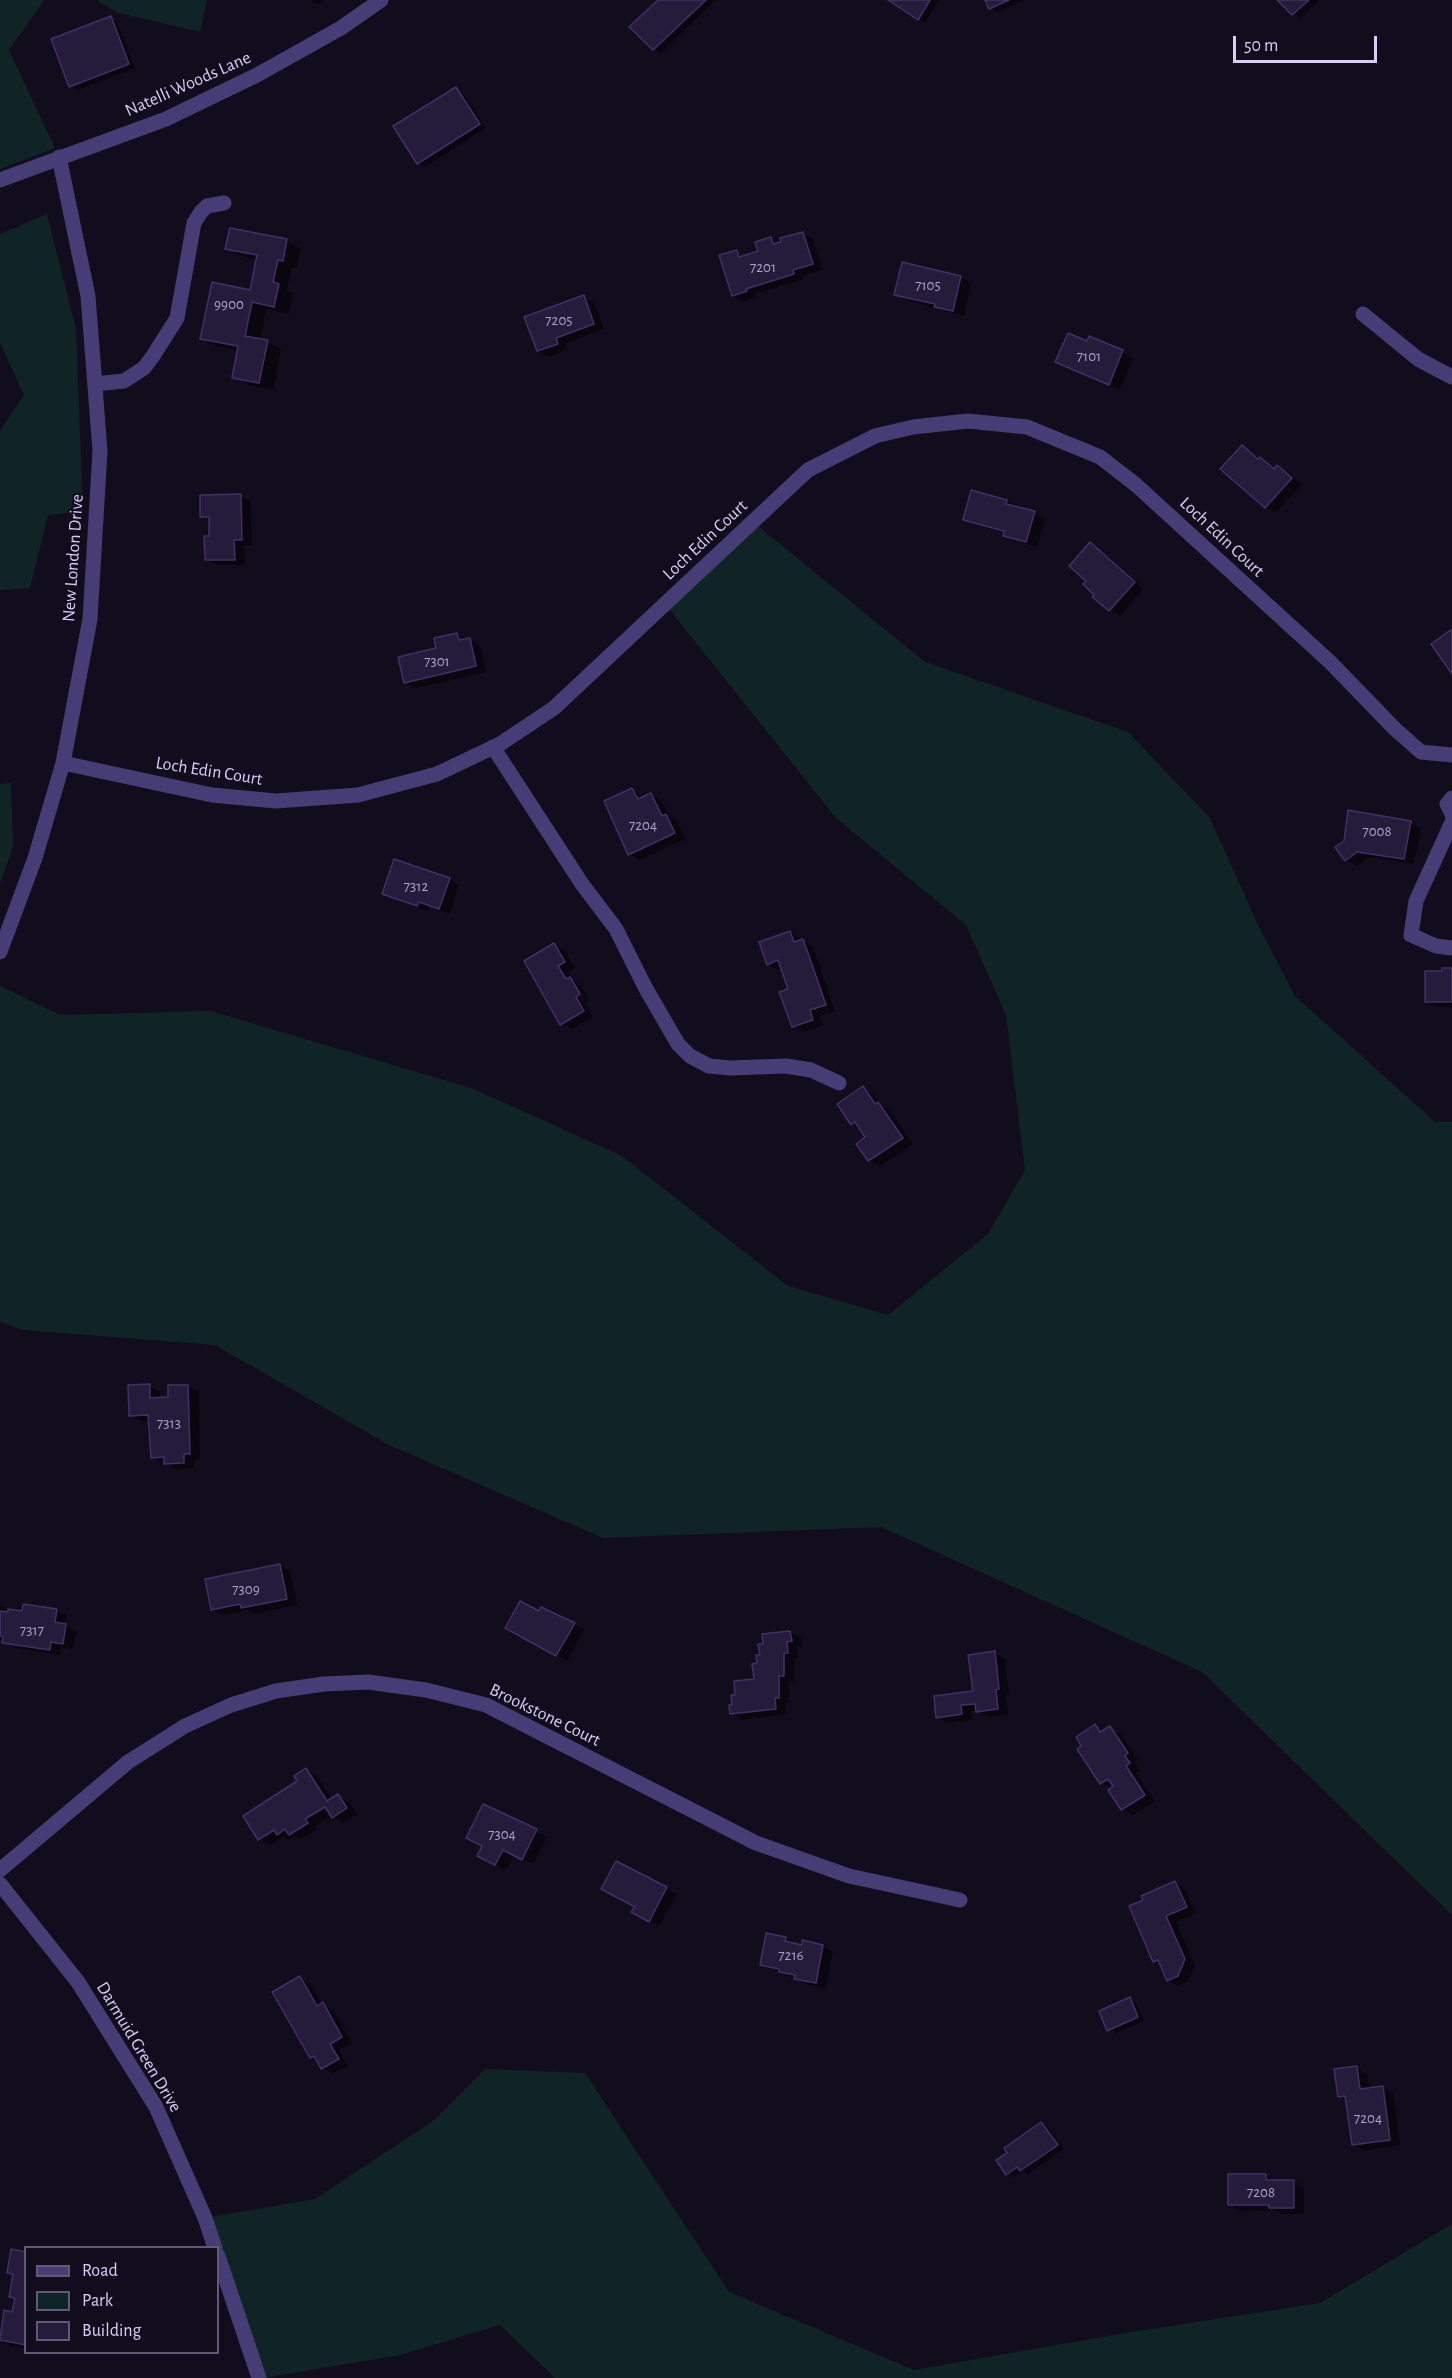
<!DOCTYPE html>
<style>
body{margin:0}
#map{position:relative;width:1452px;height:2378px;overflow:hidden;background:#120d1c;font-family:"Alegreya Sans",sans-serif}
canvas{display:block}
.legend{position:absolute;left:24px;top:2246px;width:195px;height:108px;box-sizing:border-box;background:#120d1c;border:2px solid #615a75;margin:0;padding:8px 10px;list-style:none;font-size:18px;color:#d8cefa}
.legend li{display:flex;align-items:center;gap:12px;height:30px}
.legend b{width:30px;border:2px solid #615a75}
.scale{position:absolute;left:1233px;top:36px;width:144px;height:27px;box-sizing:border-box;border:3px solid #d8cefa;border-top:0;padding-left:8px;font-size:18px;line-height:21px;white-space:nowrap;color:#d8cefa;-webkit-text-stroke:4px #120d1c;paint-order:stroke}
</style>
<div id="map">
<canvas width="1452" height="2378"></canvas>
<ul class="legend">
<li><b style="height:8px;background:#463d77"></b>Road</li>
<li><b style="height:16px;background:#112425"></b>Park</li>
<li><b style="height:16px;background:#251b3b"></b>Building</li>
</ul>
<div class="scale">50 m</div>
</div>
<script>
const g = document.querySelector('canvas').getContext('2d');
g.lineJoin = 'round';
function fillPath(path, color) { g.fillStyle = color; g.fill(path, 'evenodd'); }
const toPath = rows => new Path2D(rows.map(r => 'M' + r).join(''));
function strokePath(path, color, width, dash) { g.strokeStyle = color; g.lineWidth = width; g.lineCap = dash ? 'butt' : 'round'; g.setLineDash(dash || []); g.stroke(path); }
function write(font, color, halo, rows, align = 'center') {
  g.font = font + ' "Alegreya Sans",sans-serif'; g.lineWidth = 4.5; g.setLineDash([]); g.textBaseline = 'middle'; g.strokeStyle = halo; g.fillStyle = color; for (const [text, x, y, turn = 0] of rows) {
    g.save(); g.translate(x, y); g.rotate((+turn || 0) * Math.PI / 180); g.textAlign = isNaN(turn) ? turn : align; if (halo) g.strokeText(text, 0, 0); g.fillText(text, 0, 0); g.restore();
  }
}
fillPath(toPath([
 [0,0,44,0,9,50,55,148,0,169],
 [97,0,207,0,200,32,116,12],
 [47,214,76,329,83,511,48,515,30,588,0,590,0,431,24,395,0,343,0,234],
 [753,522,925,662,1128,732,1210,818,1258,925,1295,996,1435,1122,1452,1122,1452,1915,1202,1672,881,1527,603,1538,389,1445,215,1345,23,1330,0,1322,0,986,60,1015,211,1011,474,1089,622,1156,788,1286,888,1315,988,1234,1025,1170,1006,1015,966,925,836,818,665,604],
 [11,783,13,847,0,883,0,784],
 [485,2069,585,2073,729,2292,914,2370,1125,2333,1320,2303,1452,2224,1452,2378,555,2378,500,2325,400,2355,264,2378,205,2218,315,2199,433,2121]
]), '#112425');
fillPath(toPath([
 [310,0,326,0,318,5],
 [660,0,716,0,661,53,654,49],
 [891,0,939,0,925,23],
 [987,0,1021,0,1022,1,997,12,990,8],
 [1279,0,1319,0,1300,18],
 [110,18,117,22,135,68,77,90,71,86],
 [456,89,463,93,486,128,425,167,418,163],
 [231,229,287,241,301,249,297,268,292,267,287,290,293,293,289,314,266,309,260,340,267,341,281,350,273,390,248,385,233,377,239,351,216,346,202,338,251,292,257,260,241,256,227,248],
 [803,233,813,239,823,270,803,276,804,279,756,294,757,297,744,301,733,295,736,252,745,257,760,252,771,239,780,244],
 [903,264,961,277,971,283,964,316,907,300,896,294],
 [584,297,594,303,604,329,566,343,568,349,549,357,538,350],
 [1090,338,1133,358,1120,390,1057,362,1088,343],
 [1242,447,1276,469,1278,467,1288,473,1301,485,1276,513,1266,507,1222,469],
 [241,496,251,502,252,546,244,546,245,565,217,565,206,559,211,537,211,521,202,516],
 [1007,501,1045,519,1037,547,1015,541,1005,535,1005,533,976,525,965,519],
 [1091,544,1101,550,1144,589,1120,616,1110,610,1088,581],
 [457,635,480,645,486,672,416,688,405,682,438,649],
 [632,789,644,798,651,794,662,801,670,817,677,821,685,839,640,860,630,854],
 [1410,823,1421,829,1414,864,1369,857,1357,866,1346,860,1346,842],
 [449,879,459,885,450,914,429,907,428,911,394,899,384,893],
 [790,932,813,947,835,1011,820,1016,823,1025,804,1032,793,1026,790,990,783,968,778,970,768,964],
 [804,947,807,947,829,1012,827,1013],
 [554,945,565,951,575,968,568,972,572,980,580,985,589,1000,585,1003,593,1017,572,1029,561,1023],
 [571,982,575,982,585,1000,582,1001],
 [1452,970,1452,1007,1437,1007,1426,1001,1443,973],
 [863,1088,873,1094,881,1105,889,1110,913,1144,880,1166,869,1160,868,1138,862,1129,852,1123],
 [149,1386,160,1392,160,1399,169,1399,188,1386,199,1392,200,1459,194,1460,194,1468,176,1469,152,1457,149,1421,141,1421,131,1415],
 [280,1565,290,1571,297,1605,253,1614,247,1610,223,1615,212,1609],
 [0,1605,9,1611,23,1613,56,1610,67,1616,65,1625,76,1631,73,1649,61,1647,60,1655,15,1648,4,1642,4,1640,0,1640],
 [574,1624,584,1630,567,1661,507,1627],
 [790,1632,801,1638,802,1647,797,1647,798,1658,794,1658,794,1681,789,1682,789,1703,785,1703,786,1714,742,1720,732,1714,734,1706,756,1680,761,1656],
 [994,1653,1005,1659,1009,1695,1006,1695,1008,1715,988,1717,978,1710,971,1711,972,1720,948,1723,938,1717,975,1692],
 [1095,1726,1104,1731,1110,1728,1121,1734,1138,1760,1135,1762,1140,1770,1135,1772,1155,1801,1133,1815,1122,1809,1112,1789,1102,1783,1079,1749],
 [306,1770,317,1776,332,1800,338,1796,349,1802,357,1814,343,1823,332,1815,315,1826,317,1829,300,1840,294,1836,289,1840,283,1837,270,1845,259,1839],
 [483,1806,547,1837,533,1864,514,1855,506,1870,490,1862,484,1846],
 [616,1863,677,1894,660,1926,644,1918],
 [1175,1882,1185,1889,1196,1913,1176,1922,1195,1966,1188,1981,1178,1986,1168,1980,1162,1966,1154,1961,1131,1907],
 [767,1935,786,1938,796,1945,823,1946,833,1952,826,1988,806,1984,761,1964],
 [300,1978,311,1984,322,2004,333,2010,352,2043,339,2050,348,2066,333,2074,322,2068,318,2061,311,2057],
 [1130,1999,1136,2003,1144,2021,1115,2033,1109,2030],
 [1357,2068,1367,2074,1370,2089,1382,2087,1393,2093,1400,2145,1364,2151,1353,2144,1347,2100,1339,2096],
 [1042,2124,1048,2128,1064,2149,1028,2174,1023,2171,1014,2177,1007,2174],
 [1265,2175,1276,2181,1293,2181,1304,2187,1304,2214,1281,2214,1276,2210,1240,2211,1229,2204],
 [26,2254,26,2348,11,2346,0,2339,14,2314,16,2300,10,2296,14,2276,8,2272]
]), '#0007');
const building = toPath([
 [658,0,706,0,653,50,629,27,658,0],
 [888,0,930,0,918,20,888,0],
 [985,0,1009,0,989,9,985,0],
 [1277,0,1309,0,1292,15,1277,0],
 [111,16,129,64,69,87,51,39,111,16],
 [456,87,480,124,417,164,393,126,456,87],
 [230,228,287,239,283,261,278,260,273,282,279,284,274,307,252,302,245,336,268,340,259,383,232,378,238,346,200,339,212,282,250,290,257,255,225,249,230,228],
 [803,232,813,264,793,270,794,274,746,289,747,291,732,296,719,255,737,250,739,257,758,251,755,242,771,237,773,244,781,242,780,238,803,232],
 [902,262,961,276,953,311,934,307,935,304,894,295,902,262],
 [584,295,594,324,556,338,558,344,537,351,524,317,584,295],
 [1068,333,1087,341,1089,336,1123,350,1109,385,1055,362,1068,333],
 [1242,445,1258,459,1260,457,1274,469,1277,465,1292,478,1265,508,1220,469,1242,445],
 [971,490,1007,500,1006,504,1035,511,1026,542,1003,536,1004,531,963,520,971,490],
 [241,494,242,540,234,540,235,560,205,560,204,536,209,536,209,517,200,517,200,495,241,494],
 [1090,542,1135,582,1109,611,1092,597,1094,595,1083,584,1086,581,1069,566,1090,542],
 [1452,629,1452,674,1431,644,1452,629],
 [457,633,459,640,470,638,476,666,404,683,398,657,436,648,434,638,457,633],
 [632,788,638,799,651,793,662,816,666,814,675,833,628,855,604,801,632,788],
 [1348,810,1411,821,1404,859,1357,852,1345,861,1335,847,1344,841,1348,810],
 [394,859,450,878,439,909,419,902,417,906,382,894,394,859],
 [790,931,794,942,803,939,826,1005,810,1010,813,1020,792,1027,779,992,788,989,778,960,767,965,759,942,790,931],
 [554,943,565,962,558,966,566,979,570,977,580,994,576,997,584,1011,560,1025,524,961,554,943],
 [1442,968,1452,968,1452,1002,1425,1002,1425,971,1442,971,1442,968],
 [863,1086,875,1104,878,1102,903,1138,868,1161,856,1144,865,1137,855,1122,851,1125,837,1104,863,1086],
 [150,1384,150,1398,168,1397,168,1385,188,1385,190,1454,184,1454,184,1463,164,1464,164,1457,151,1458,148,1415,129,1416,128,1385,150,1384],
 [280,1564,287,1599,241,1608,240,1604,211,1610,205,1579,280,1564],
 [520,1601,539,1611,541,1607,575,1623,556,1656,505,1628,520,1601],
 [23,1604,57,1609,55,1622,66,1624,63,1644,51,1642,50,1650,2,1643,3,1637,0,1636,0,1611,8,1612,8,1609,22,1611,23,1604],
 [790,1631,792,1641,787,1642,788,1653,784,1653,784,1676,779,1676,779,1698,775,1698,776,1709,730,1714,729,1705,732,1705,731,1695,735,1695,734,1681,754,1679,752,1664,757,1663,756,1655,760,1655,758,1644,763,1644,762,1634,790,1631],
 [995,1651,999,1689,996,1690,998,1709,976,1712,975,1704,961,1705,962,1714,936,1718,934,1696,973,1691,968,1655,995,1651],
 [1095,1724,1100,1732,1110,1726,1128,1753,1125,1756,1130,1763,1126,1766,1145,1795,1121,1810,1108,1790,1113,1786,1108,1779,1100,1784,1077,1749,1081,1746,1076,1737,1095,1724],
 [306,1768,327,1801,338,1794,347,1808,332,1818,325,1807,305,1819,308,1823,289,1835,285,1829,277,1835,274,1830,258,1840,243,1816,297,1781,294,1776,306,1768],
 [483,1804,537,1829,522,1860,503,1850,495,1865,477,1856,482,1846,466,1838,483,1804],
 [616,1861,667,1887,649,1922,631,1912,635,1907,601,1889,616,1861],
 [1175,1881,1187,1907,1166,1916,1185,1959,1178,1976,1167,1981,1158,1960,1153,1962,1129,1906,1143,1900,1141,1896,1175,1881],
 [766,1933,786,1937,785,1941,802,1945,802,1940,823,1945,816,1983,794,1979,795,1975,779,1972,779,1969,760,1965,766,1933],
 [300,1976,317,2006,323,2002,342,2037,330,2044,339,2059,321,2069,314,2056,310,2058,272,1992,300,1976],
 [1130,1997,1138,2017,1107,2031,1099,2011,1130,1997],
 [1357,2066,1360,2089,1383,2086,1390,2140,1352,2145,1345,2096,1338,2097,1334,2069,1357,2066],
 [1041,2122,1058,2145,1020,2171,1017,2167,1006,2175,996,2160,1007,2153,1004,2148,1041,2122],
 [1228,2174,1266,2174,1266,2180,1294,2180,1294,2208,1269,2208,1269,2205,1228,2205,1228,2174],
 [11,2249,26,2252,26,2345,0,2340,4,2310,12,2312,15,2298,9,2297,13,2274,7,2273,11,2249]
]);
fillPath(building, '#251b3b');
strokePath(building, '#403065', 1.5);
strokePath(toPath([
 [0,180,166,119,257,75,341,28,381,0],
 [1363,314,1418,359,1452,377],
 [95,384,124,381,144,368,153,356,177,318,194,223,201,212,207,206,224,203],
 [493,747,582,884,616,929,645,987,678,1044,690,1056,709,1066,730,1068,786,1066,811,1070,839,1083],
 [63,763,212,795,276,801,358,795,437,774,500,744,554,708,808,470,875,436,913,427,968,421,1027,427,1100,457,1135,484,1330,662,1395,729,1421,752,1452,755],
 [1452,798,1447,804,1452,814],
 [1452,822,1416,901,1411,935,1436,946,1452,948],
 [0,952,35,858,63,763,90,619,100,451,88,296,59,157],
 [0,1870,128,1762,185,1726,231,1705,276,1691,324,1684,368,1682,426,1690,486,1705,756,1843,849,1876,960,1900],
 [0,1884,78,1982,156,2107,205,2218,215,2248],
 [218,2256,259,2378]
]), '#463d77', 15);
write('15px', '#aba1ca', null, [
 ["7201",763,267],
 ["7105",928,285],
 ["9900",229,304],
 ["7205",559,320],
 ["7101",1089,356],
 ["7301",437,661],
 ["7204",643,825],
 ["7008",1377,831],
 ["7312",416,886],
 ["7313",169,1423],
 ["7309",246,1589],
 ["7317",32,1630],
 ["7304",502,1834],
 ["7216",791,1955],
 ["7204",1368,2118],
 ["7208",1261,2192]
]);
write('18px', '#d8cefa', '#120d1c', [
 ["Natelli Woods Lane",188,84,-24],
 ["Loch Edin Court",1222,537,43],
 ["Loch Edin Court",705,540,-43],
 ["New London Drive",73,558,-86],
 ["Loch Edin Court",209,771,9],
 ["Brookstone Court",545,1715,26],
 ["Darmuid Green Drive",139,2047,59]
]);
</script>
